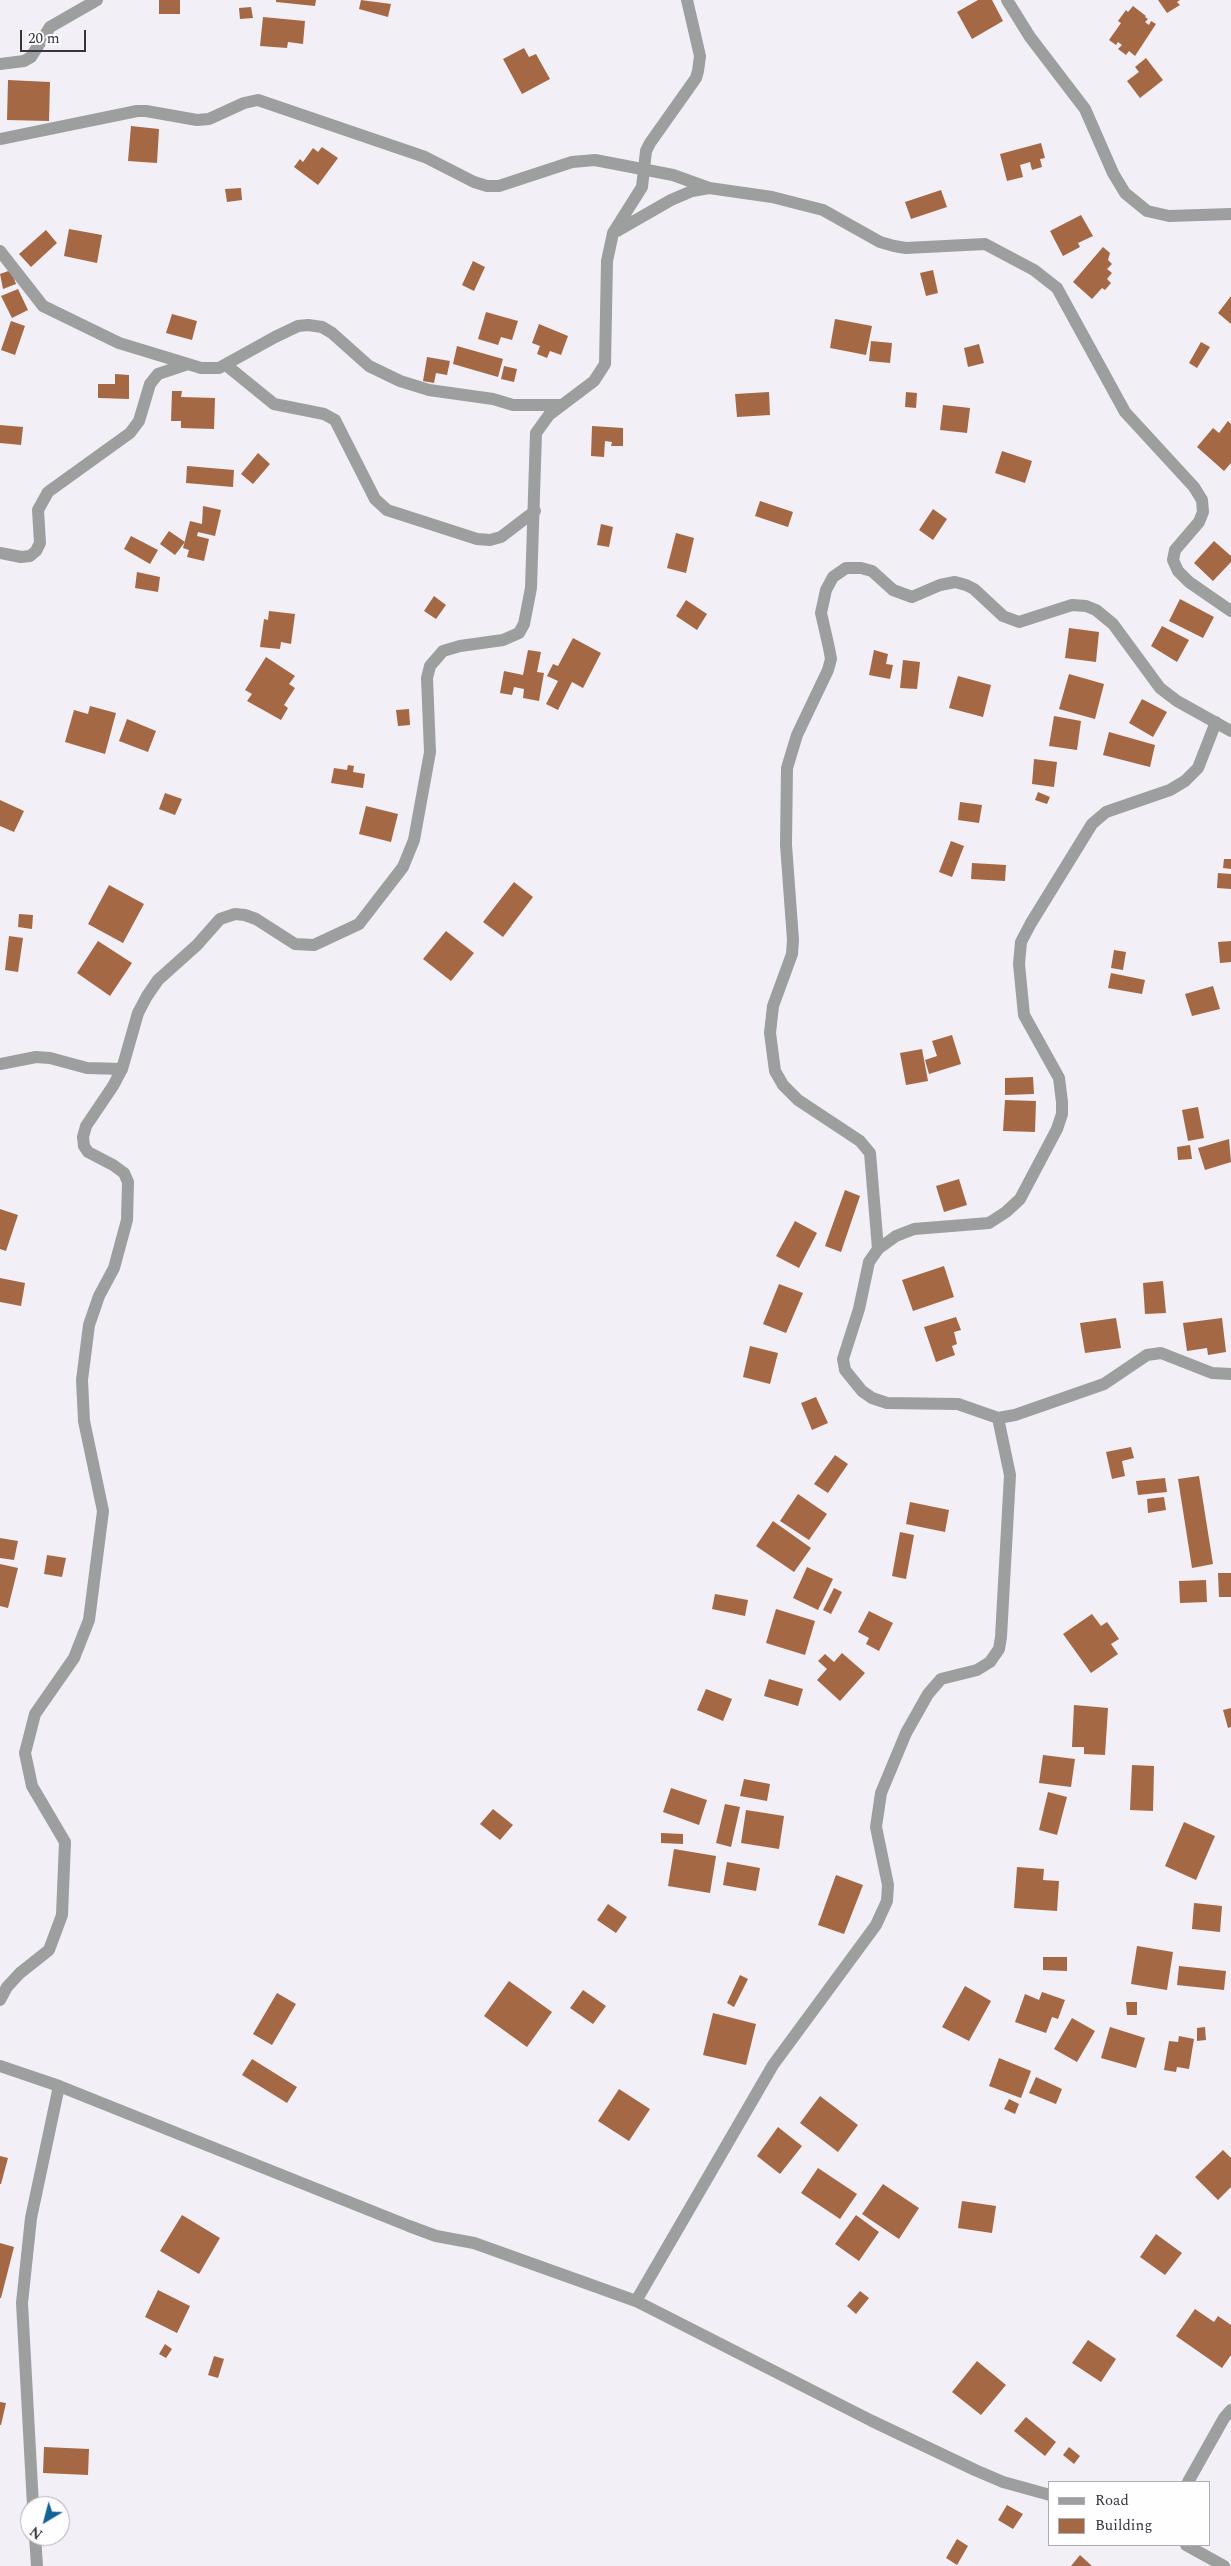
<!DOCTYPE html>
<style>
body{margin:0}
#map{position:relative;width:1231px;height:2566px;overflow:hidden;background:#f2eff7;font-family:Spectral,serif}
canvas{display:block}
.legend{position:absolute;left:1048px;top:2481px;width:162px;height:65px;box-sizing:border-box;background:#fefdff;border:1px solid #aeadb0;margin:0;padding:6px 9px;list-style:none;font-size:15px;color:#363539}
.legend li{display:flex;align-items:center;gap:10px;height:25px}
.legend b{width:25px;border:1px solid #aeadb0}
.north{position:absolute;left:20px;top:2496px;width:50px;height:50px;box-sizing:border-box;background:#fefdff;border:1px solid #aeadb0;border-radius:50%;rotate:217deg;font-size:14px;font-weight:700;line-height:20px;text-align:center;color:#363539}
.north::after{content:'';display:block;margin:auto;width:18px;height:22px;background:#116395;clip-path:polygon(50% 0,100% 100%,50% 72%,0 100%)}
.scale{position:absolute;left:20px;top:30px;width:66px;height:22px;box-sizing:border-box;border:2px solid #363539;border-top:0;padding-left:6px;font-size:15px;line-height:18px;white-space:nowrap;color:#363539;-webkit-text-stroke:4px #fefdff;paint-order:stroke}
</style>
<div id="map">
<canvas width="1231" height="2566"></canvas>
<ul class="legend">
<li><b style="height:6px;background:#9c9f9d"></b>Road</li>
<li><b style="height:14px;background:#a56845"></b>Building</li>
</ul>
<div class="north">N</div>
<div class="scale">20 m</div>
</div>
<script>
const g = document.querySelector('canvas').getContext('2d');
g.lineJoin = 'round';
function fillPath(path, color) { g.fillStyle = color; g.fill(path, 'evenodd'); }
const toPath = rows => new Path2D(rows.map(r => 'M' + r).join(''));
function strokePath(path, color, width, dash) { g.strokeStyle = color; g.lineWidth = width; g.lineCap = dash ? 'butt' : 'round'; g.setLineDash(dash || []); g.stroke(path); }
fillPath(toPath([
 [159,0,180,0,180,14,159,14],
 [276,0,316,0,315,6,276,2],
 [361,0,391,4,388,17,359,9],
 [978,0,992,0,1003,21,972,39,957,12],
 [1158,0,1180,0,1177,2,1180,5,1167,13],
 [1133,6,1146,16,1145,17,1148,19,1145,22,1149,25,1151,21,1156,24,1135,56,1129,51,1126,55,1118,49,1122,45,1118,42,1116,45,1109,40,1121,23,1118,21,1126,10,1128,12],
 [251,7,253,18,240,19,239,8],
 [263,17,305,21,303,44,288,42,287,48,260,46],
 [524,48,529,57,536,54,550,79,522,94,503,59],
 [1146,58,1163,80,1140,98,1127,81,1139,72,1135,67],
 [8,80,50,82,49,121,7,120],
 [131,126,159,129,157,163,128,161],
 [1041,143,1045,158,1040,159,1042,167,1032,170,1030,162,1020,165,1023,177,1007,181,1000,154],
 [322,147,338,158,318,185,294,167,300,159,303,162,313,148,318,152],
 [241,188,242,200,227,202,225,189],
 [941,190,947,207,911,219,905,202],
 [1081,215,1093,236,1078,243,1080,247,1063,256,1050,231],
 [69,229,102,235,97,263,64,256],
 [46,230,57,243,31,267,19,254],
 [1103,247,1110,253,1108,260,1112,264,1107,269,1112,273,1107,279,1111,283,1105,290,1102,288,1092,299,1073,282],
 [473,261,485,267,474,291,462,285],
 [11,270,16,284,3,289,0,274],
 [933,270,938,293,926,296,920,273],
 [18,289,28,310,12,318,1,296],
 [1231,296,1231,324,1218,313],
 [486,312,518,321,512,340,501,337,498,345,478,339],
 [172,314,197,321,192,340,166,333],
 [835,319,872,326,866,355,830,348],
 [11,321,25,326,15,355,1,350],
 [539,324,568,336,561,355,550,351,547,358,537,354,540,346,532,343],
 [871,341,892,343,890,363,869,361],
 [1201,342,1210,347,1197,368,1189,363],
 [979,344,984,363,968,367,964,348],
 [457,346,503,359,498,377,453,364],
 [427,357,450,361,447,375,436,373,434,383,423,381],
 [504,366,517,369,514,382,501,379],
 [115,374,129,375,129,399,98,398,98,384,115,384],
 [172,391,182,391,181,397,215,398,214,429,181,428,181,421,171,421],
 [769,392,770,415,737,417,735,394],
 [906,392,917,393,916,408,905,407],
 [943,405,970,408,967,433,940,430],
 [1228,421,1231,424,1231,463,1224,471,1197,447,1213,428,1219,433],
 [0,425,23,427,21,445,0,443],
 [592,426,623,428,623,446,611,446,612,442,605,441,604,457,591,456],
 [1002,451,1032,461,1025,483,995,473],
 [258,453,270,464,253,484,241,474],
 [187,466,234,470,233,487,186,483],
 [760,501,793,512,788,527,755,516],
 [203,506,221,510,215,536,198,532,197,536,209,539,204,561,187,557,189,550,183,548,190,521,202,524],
 [933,509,947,519,933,540,919,530],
 [601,524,613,527,609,547,597,545],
 [169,531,185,542,175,555,160,544],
 [676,533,694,538,686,573,667,568],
 [131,536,158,550,150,564,124,549],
 [1214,541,1231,556,1231,562,1213,581,1194,563],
 [137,572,160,577,158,592,135,588],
 [434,596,446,605,436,619,424,611],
 [1180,599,1214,617,1203,638,1169,621],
 [686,600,707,614,697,630,676,616],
 [269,611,295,614,291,644,281,642,280,649,260,647,264,619,268,620],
 [1162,626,1189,640,1177,662,1151,646],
 [1069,628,1099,632,1096,662,1065,658],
 [573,638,601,653,583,688,572,682,558,710,546,704,558,681,547,676,553,664,558,666],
 [528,650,541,652,537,672,544,673,539,701,523,698,524,689,514,687,512,695,500,693,504,671,523,675],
 [874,650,888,654,886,664,893,665,890,679,869,675],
 [266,657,295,676,289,684,295,688,284,705,288,708,281,720,247,701,252,694,245,690],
 [903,660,920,662,917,689,900,688],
 [1069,674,1104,684,1095,719,1059,709],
 [958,676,991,685,983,717,949,708],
 [1142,699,1167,712,1153,737,1129,723],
 [90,706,116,713,105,754,65,742,74,710,88,714],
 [409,709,410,725,398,726,396,710],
 [1054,716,1081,721,1077,750,1049,746],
 [127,719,156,731,148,752,119,741],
 [1109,732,1155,745,1150,767,1103,755],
 [1034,759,1057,762,1054,787,1032,784],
 [348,765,354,766,353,772,365,774,363,788,331,783,334,768,347,770],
 [1038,792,1050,797,1047,804,1035,800],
 [165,793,182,799,175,815,159,809],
 [0,800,24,811,14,832,0,826],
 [960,802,982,805,979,823,958,820],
 [366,806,398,814,391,842,359,834],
 [951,841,964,846,952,877,939,872],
 [1224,859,1231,859,1231,869,1223,868],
 [972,863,1006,865,1005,881,971,879],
 [1218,873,1231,874,1231,889,1217,888],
 [514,882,533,897,503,937,483,922],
 [109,885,144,904,123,943,88,924],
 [19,914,33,915,32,929,18,927],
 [446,931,474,953,451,981,423,959],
 [9,936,23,938,18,972,5,970],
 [98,941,132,963,110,996,77,973],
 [1231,941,1231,962,1220,963,1218,942],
 [1114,950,1126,952,1123,970,1111,968],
 [1111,973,1145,980,1142,994,1108,988],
 [1213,986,1220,1009,1192,1016,1185,994],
 [952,1035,961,1064,929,1074,925,1060,937,1056,932,1041],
 [922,1049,928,1081,906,1085,900,1053],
 [1033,1077,1034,1094,1005,1095,1005,1078],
 [1005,1100,1036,1101,1035,1132,1003,1131],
 [1198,1107,1204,1138,1188,1141,1182,1110],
 [1229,1139,1231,1162,1205,1170,1198,1148],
 [1190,1145,1192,1159,1178,1160,1177,1147],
 [959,1179,967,1205,944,1212,936,1186],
 [845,1190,860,1196,841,1252,825,1246],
 [0,1209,18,1215,6,1251,0,1249],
 [795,1221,817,1233,799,1268,776,1256],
 [944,1266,954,1297,913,1311,902,1280],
 [0,1278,25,1283,21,1306,0,1302],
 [1163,1281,1166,1313,1145,1314,1143,1283],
 [779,1284,803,1293,786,1333,763,1324],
 [956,1317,961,1330,954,1332,957,1344,952,1346,955,1355,936,1362,924,1327],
 [1116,1318,1121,1348,1085,1353,1080,1323],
 [1222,1318,1226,1352,1208,1355,1207,1348,1187,1351,1183,1323],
 [750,1346,778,1353,770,1384,743,1377],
 [816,1397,828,1423,812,1430,801,1403],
 [1131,1447,1134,1458,1122,1461,1125,1476,1112,1479,1106,1452],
 [835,1455,848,1464,828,1493,814,1484],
 [1199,1476,1213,1564,1192,1568,1178,1479],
 [1165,1478,1167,1492,1138,1495,1136,1481],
 [798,1494,827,1514,809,1540,780,1521],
 [1164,1497,1166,1510,1148,1513,1147,1499],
 [910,1502,949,1510,945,1532,906,1524],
 [773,1521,811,1548,794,1572,756,1546],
 [900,1532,914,1535,906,1579,892,1576],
 [0,1538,18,1541,14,1560,0,1558],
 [47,1555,66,1558,62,1577,44,1574],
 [0,1564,18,1568,8,1608,0,1606],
 [807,1567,833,1579,818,1610,793,1598],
 [1218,1573,1231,1573,1231,1597,1219,1597],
 [1206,1580,1207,1602,1180,1603,1179,1581],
 [834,1588,842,1592,831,1614,823,1610],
 [715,1594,748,1600,745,1616,712,1609],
 [776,1609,815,1621,805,1655,766,1643],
 [869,1611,893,1623,879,1651,866,1644,869,1638,858,1632],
 [1092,1614,1101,1626,1107,1622,1119,1639,1111,1644,1118,1654,1091,1673,1063,1634],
 [842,1653,865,1673,840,1701,817,1680,827,1669,818,1661,825,1654,834,1662],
 [769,1679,803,1689,798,1706,764,1696],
 [706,1689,732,1699,723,1721,697,1710],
 [1074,1705,1108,1708,1105,1755,1084,1754,1084,1747,1072,1747],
 [1231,1708,1231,1727,1228,1728,1223,1710],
 [1043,1755,1075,1759,1071,1787,1039,1783],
 [1132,1765,1154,1766,1153,1811,1130,1810],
 [744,1779,770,1784,767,1801,740,1796],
 [671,1788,707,1800,699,1825,663,1812],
 [1048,1792,1067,1797,1057,1835,1039,1830],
 [725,1804,740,1807,731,1847,716,1843],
 [493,1809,513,1825,500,1840,480,1824],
 [746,1810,784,1816,779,1849,741,1843],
 [1184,1822,1215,1836,1196,1880,1165,1866],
 [661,1833,683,1834,683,1844,661,1843],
 [674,1849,716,1856,710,1893,668,1886],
 [727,1862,760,1868,756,1891,723,1885],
 [1017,1867,1044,1869,1043,1880,1059,1881,1057,1911,1014,1908],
 [836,1875,863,1885,844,1934,818,1925],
 [1194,1903,1222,1906,1220,1932,1192,1929],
 [608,1904,627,1917,616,1933,597,1920],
 [1137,1946,1173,1952,1167,1990,1131,1984],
 [1043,1957,1067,1957,1067,1971,1043,1970],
 [1179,1966,1226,1971,1224,1990,1177,1985],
 [740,1975,748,1979,734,2007,727,2003],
 [509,1981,552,2012,527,2047,484,2016],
 [965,1986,991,2001,969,2041,942,2027],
 [583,1990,606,2006,593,2024,570,2008],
 [1042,1992,1065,2000,1058,2019,1052,2017,1046,2033,1015,2022,1025,1994,1039,2000],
 [277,1993,296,2004,272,2045,253,2034],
 [1126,2002,1137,2002,1137,2015,1127,2015],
 [713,2013,756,2024,746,2065,703,2055],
 [1072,2018,1095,2031,1077,2062,1054,2049],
 [1110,2027,1145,2038,1136,2068,1101,2058],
 [1205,2027,1206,2040,1197,2041,1197,2028],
 [1179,2036,1194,2039,1189,2069,1177,2067,1176,2072,1164,2070,1169,2041,1178,2042],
 [999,2058,1031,2071,1021,2098,989,2086],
 [252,2059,297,2087,287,2103,242,2075],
 [1036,2077,1062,2089,1056,2104,1029,2093],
 [619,2089,650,2109,629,2141,598,2121],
 [820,2096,858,2125,838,2152,800,2123],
 [1009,2099,1019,2104,1015,2114,1004,2109],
 [778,2127,802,2146,780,2174,757,2156],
 [1223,2150,1231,2158,1231,2187,1218,2200,1195,2177],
 [0,2156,8,2158,1,2184,0,2184],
 [818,2168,857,2194,840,2219,801,2193],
 [883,2184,919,2208,899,2239,862,2214],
 [962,2201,996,2206,992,2233,958,2228],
 [182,2215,220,2238,199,2274,160,2251],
 [856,2215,879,2232,859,2261,835,2244],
 [1156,2234,1182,2253,1165,2275,1140,2257],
 [0,2243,14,2247,1,2298,0,2298],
 [158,2290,190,2306,177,2333,145,2317],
 [860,2291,869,2298,856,2314,847,2306],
 [1195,2309,1214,2322,1218,2316,1231,2325,1231,2355,1222,2368,1176,2336],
 [1088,2340,1116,2359,1101,2382,1072,2363],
 [165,2344,172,2349,166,2358,159,2354],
 [214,2356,224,2359,218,2378,208,2375],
 [977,2361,1006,2385,981,2415,952,2392],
 [0,2402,6,2403,1,2425,0,2425],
 [1026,2417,1056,2442,1045,2456,1014,2431],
 [44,2447,89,2449,88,2475,43,2473],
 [1069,2447,1080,2456,1074,2464,1063,2455],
 [1007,2505,1023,2514,1013,2529,998,2520],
 [957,2539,968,2546,957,2565,946,2558],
 [1080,2555,1092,2566,1071,2566]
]), '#a56845');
strokePath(toPath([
 [1007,0,1030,37,1085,109,1113,173,1125,193,1147,211,1169,216,1231,214],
 [0,64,24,61,31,57,50,27,97,0],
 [0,139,137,111,146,111,197,120,209,119,244,103,258,100,425,157,474,182,487,186,499,186,572,162,595,160,673,175,709,188],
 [617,231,671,200,692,191,709,188,772,197,823,210,880,242,894,246,906,248,985,244,1034,270,1057,288,1125,412,1194,487,1202,500,1203,512,1199,522,1175,550,1173,560,1178,571,1189,582,1231,611],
 [0,251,43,306,119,343,188,364,201,368,219,368,275,337,298,326,308,325,322,327,332,333,369,366,400,381,429,390,493,399,513,405,562,405],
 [226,365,274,404,324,414,335,420,375,499,387,510,477,539,490,540,501,537,535,511],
 [0,553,21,557,30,556,36,551,40,543,38,510,48,492,130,433,139,421,150,384,158,374,188,364],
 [1216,722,1198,768,1185,781,1170,790,1106,812,1092,824,1031,923,1021,942,1019,964,1024,1015,1059,1078,1062,1102,1062,1114,1057,1129,1020,1199,1006,1212,989,1223,914,1229,896,1236,878,1249,869,1262,859,1309,843,1359,845,1370,862,1391,872,1398,887,1403,958,1404,998,1418,1015,1415,1104,1384,1147,1355,1161,1353,1212,1373,1231,1374],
 [0,1064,36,1057,50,1058,87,1068,122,1069],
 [878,1249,870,1153,860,1141,798,1100,783,1085,775,1071,770,1033,773,1006,792,954,793,940,786,845,787,768,797,735,828,670,831,659,829,648,821,613,826,590,833,577,846,568,861,568,872,571,893,590,912,597,940,585,955,582,966,585,974,589,1003,616,1019,622,1072,605,1086,606,1096,610,1113,624,1160,688,1177,701,1231,731],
 [0,2000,7,1987,20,1973,49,1950,62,1915,65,1842,32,1786,25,1753,35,1714,74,1658,89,1620,103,1511,84,1421,82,1380,89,1325,99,1296,114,1268,127,1220,128,1182,124,1173,113,1165,88,1152,84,1146,83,1137,86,1126,113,1086,122,1069,138,1013,147,996,158,980,197,945,220,919,235,914,245,915,256,919,295,944,314,945,359,924,403,867,414,840,430,752,427,678,430,666,443,651,460,646,503,640,519,633,524,624,531,588,536,433,549,415,594,381,605,364,607,261,613,233,642,187,646,151,650,143,696,78,698,71,700,56,687,0],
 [0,2066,59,2086,409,2226,436,2236,474,2243,636,2301,872,2421,975,2470,1003,2482,1050,2495],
 [636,2301,773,2065,876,1925,887,1901,888,1885,876,1827,881,1793,906,1733,928,1694,941,1679,977,1670,990,1662,999,1649,1001,1637,1010,1475,998,1418],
 [1188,2482,1224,2418,1231,2410],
 [33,2506,22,2303,31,2218,59,2086],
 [35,2536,37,2566],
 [1186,2545,1224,2566]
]), '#9c9f9d', 12);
</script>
